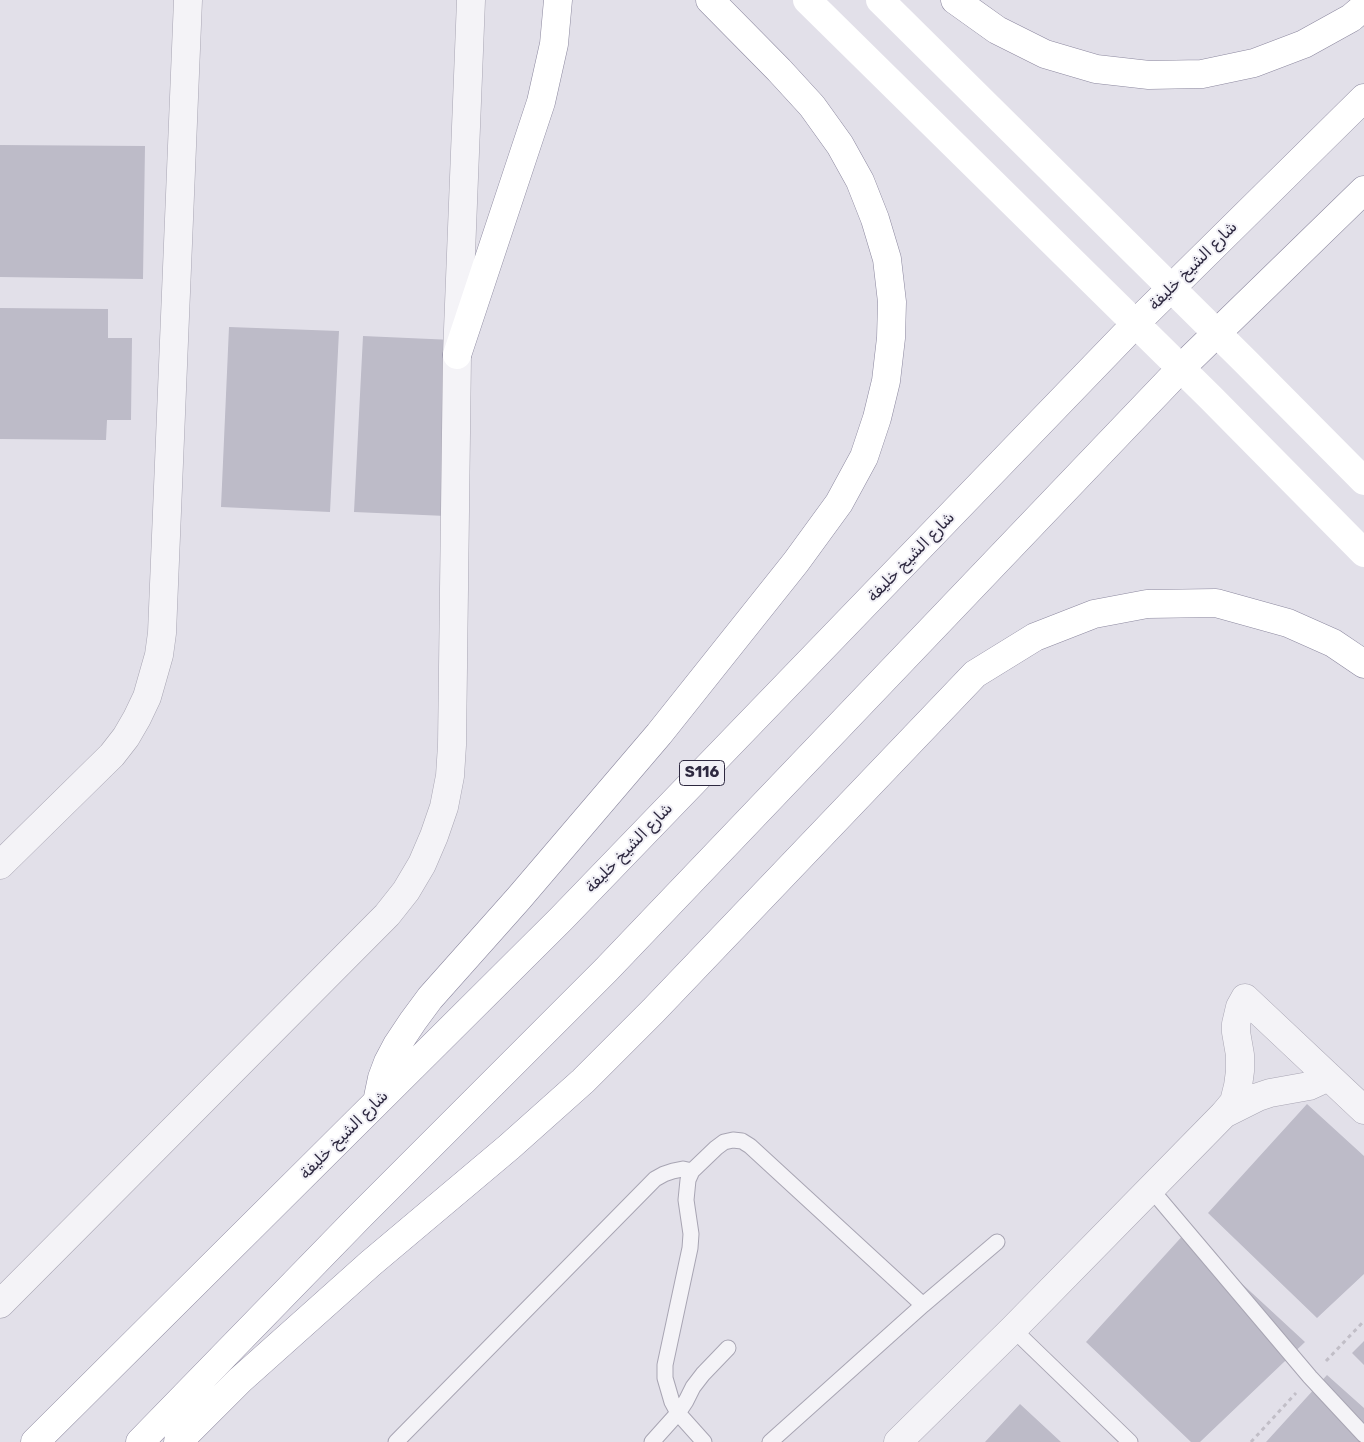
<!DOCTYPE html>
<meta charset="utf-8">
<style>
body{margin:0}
canvas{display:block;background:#e2e0e9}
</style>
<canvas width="1364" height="1442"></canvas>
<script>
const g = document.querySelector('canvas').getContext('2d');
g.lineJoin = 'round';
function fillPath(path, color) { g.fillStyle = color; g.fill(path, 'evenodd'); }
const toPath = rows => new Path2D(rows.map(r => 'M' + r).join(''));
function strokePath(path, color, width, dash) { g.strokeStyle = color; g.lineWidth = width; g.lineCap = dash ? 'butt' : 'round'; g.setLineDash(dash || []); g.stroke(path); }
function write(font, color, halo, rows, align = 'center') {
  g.font = font + ' Rubik,Cairo,sans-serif'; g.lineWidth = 4; g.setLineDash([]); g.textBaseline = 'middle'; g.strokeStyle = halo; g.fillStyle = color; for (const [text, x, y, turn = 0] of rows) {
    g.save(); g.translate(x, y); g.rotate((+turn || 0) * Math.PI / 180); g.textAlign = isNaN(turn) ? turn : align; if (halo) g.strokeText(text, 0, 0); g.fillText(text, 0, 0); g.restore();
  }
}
fillPath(toPath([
 [0,145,145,146,143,279,0,277],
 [0,308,108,309,108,338,132,338,131,420,107,420,106,440,0,439],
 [229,327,339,331,330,512,221,507],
 [363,336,453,340,446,516,354,512],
 [1307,1104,1364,1156,1364,1274,1317,1318,1208,1213],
 [1186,1232,1305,1342,1200,1442,1191,1442,1086,1342],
 [1364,1341,1364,1365,1352,1353],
 [1327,1375,1364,1408,1364,1442,1266,1442],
 [1020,1404,1061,1442,985,1442]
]), '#bdbbc8');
const lane = toPath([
 [1150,1188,1310,1377,1364,1435],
 [1013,1329,1130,1442],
 [396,1442,655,1179,664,1174,673,1171,683,1169,692,1171],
 [652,1442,678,1413,686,1401,693,1387,703,1374,728,1348],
 [704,1442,678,1413,672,1402,665,1378,665,1365,690,1248,691,1234,686,1200,688,1180,692,1171,716,1148,724,1142,733,1140,742,1141,750,1146,923,1305],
 [770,1442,923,1305,997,1242]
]);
const street = toPath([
 [0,865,112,755,126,737,137,718,147,697,159,655,162,633,188,0],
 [1224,1114,1258,1097,1270,1093,1309,1086,1322,1080,1327,1076],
 [0,1304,387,915,406,891,422,864,434,836,444,807,450,776,452,745,457,355,471,0],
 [898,1442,1013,1329,1224,1114,1234,1102,1238,1086,1240,1071,1240,1055,1236,1032,1236,1024,1240,1007,1245,998,1364,1110]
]);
const highway = toPath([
 [955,0,997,30,1045,54,1096,69,1149,75,1202,74,1254,63,1304,44,1351,18,1364,7],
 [457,355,541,102,554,44,558,0],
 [377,1102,382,1078,388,1062,397,1045,413,1021,430,998,519,898,659,734,796,562,839,503,864,457,877,418,886,381,891,338,892,302,887,259,875,219,860,181,840,145,812,106,779,70,710,0],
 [35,1442,561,919,1144,315,1364,98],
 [140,1442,360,1216,606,970,1185,364,1364,190],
 [178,1442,240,1380,371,1263,509,1147,583,1081,653,1011,975,674,1035,637,1094,614,1147,604,1216,603,1288,623,1333,643,1364,664]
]);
strokePath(lane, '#a8a5b3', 17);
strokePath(street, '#a8a5b3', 29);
strokePath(highway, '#8c889f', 29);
strokePath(toPath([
 [1326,1361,1364,1321],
 [1251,1442,1296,1393]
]), '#c1bec7', 3, [4, 4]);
strokePath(lane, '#f4f3f7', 15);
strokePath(street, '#f4f3f7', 28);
strokePath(highway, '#fff', 28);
strokePath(toPath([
 [807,0,1211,398,1364,553],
 [880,0,1245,361,1364,481]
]), '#fff', 28);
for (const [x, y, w] of [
 [702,773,45]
]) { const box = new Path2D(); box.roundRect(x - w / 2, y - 12.5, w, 25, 4); g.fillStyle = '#f1f0f6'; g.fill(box); strokePath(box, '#2e2940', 1); }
write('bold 15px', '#2e2940', null, [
 ["S116",702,773]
]);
write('16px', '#2e2940', '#f1f0f6', [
 ["شارع الشيخ خليفة",1193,266,-45],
 ["شارع الشيخ خليفة",911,557,-46],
 ["شارع الشيخ خليفة",629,848,-46],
 ["شارع الشيخ خليفة",344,1135,-45]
]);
</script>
